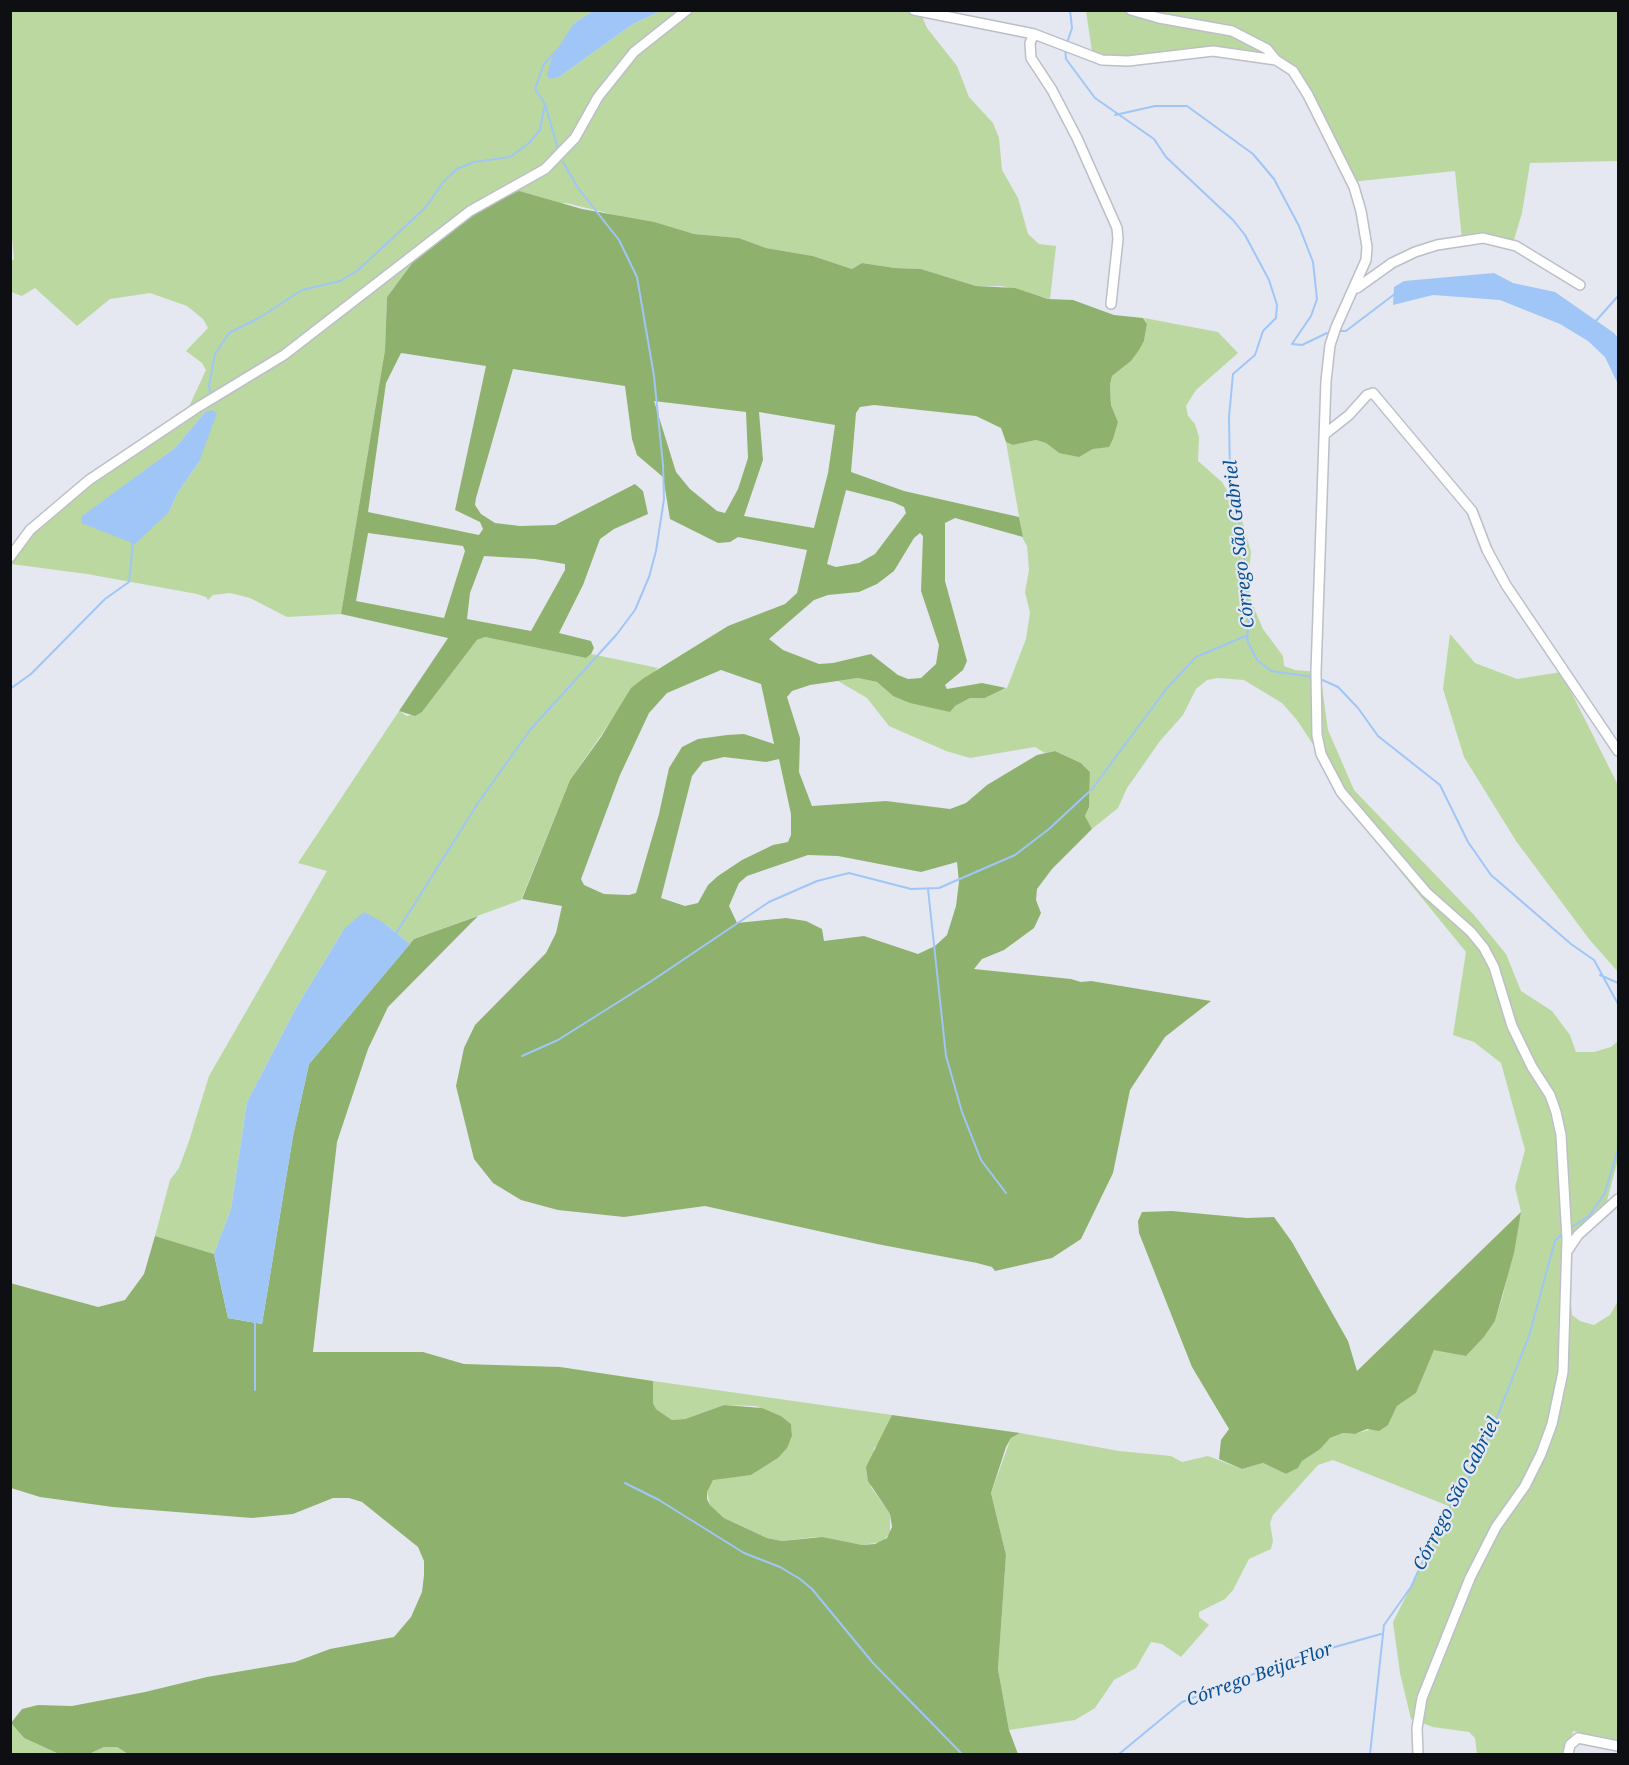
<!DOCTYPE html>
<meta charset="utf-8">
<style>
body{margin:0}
#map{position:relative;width:1629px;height:1765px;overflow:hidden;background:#e5e8f1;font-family:"Noto Serif",serif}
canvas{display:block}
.frame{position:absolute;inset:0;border:12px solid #0e0f12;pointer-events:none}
</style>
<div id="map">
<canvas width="1629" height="1765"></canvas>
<div class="frame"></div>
</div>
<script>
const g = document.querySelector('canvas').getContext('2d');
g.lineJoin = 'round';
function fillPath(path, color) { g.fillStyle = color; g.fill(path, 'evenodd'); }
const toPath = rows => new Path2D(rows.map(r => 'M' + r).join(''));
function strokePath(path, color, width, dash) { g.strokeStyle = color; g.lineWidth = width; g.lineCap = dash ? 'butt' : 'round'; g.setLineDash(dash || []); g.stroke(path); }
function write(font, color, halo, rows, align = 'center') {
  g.font = font + ' "Noto Serif",serif'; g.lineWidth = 4.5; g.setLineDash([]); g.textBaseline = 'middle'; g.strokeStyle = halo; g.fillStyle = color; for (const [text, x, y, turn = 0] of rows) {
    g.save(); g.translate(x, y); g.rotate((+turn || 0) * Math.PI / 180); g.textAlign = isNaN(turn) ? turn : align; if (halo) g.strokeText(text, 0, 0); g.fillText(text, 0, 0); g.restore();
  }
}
fillPath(toPath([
 [11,11,593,11,573,24,562,43,559,77,633,24,661,11,923,11,921,14,927,28,957,66,969,97,993,123,999,138,1002,170,1018,198,1028,234,1039,244,1056,246,1050,299,1002,286,976,286,921,269,895,268,862,263,852,269,813,256,766,248,739,238,694,234,566,203,462,221,416,258,387,297,385,350,341,614,287,617,250,598,230,593,213,595,208,600,206,597,197,594,87,574,11,564,31,525,186,413,206,370,202,363,186,351,208,328,203,319,187,306,150,293,110,299,77,326,35,288,22,296,11,292,11,262,14,259,10,215],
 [205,412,199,462,178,492,169,512,153,524,83,516,175,448],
 [1086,11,1618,11,1618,161,1530,163,1522,213,1513,243,1493,235,1462,239,1455,171,1351,182,1295,76,1283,65,1212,52,1103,57,1092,51],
 [1144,318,1218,332,1238,353,1196,390,1186,406,1188,416,1195,424,1199,437,1198,461,1222,482,1240,513,1251,552,1248,583,1251,601,1263,629,1283,656,1284,666,1295,670,1320,672,1328,730,1354,790,1474,915,1506,954,1521,991,1552,1011,1570,1035,1576,1052,1594,1052,1611,1047,1618,1041,1618,1159,1607,1201,1585,1221,1574,1237,1569,1280,1572,1315,1580,1321,1594,1325,1610,1315,1618,1301,1618,1741,1573,1731,1568,1754,1477,1754,1475,1738,1469,1732,1433,1727,1411,1719,1400,1673,1393,1622,1451,1507,1333,1460,1318,1465,1273,1515,1270,1523,1273,1541,1271,1549,1249,1559,1233,1590,1225,1599,1199,1612,1199,1617,1209,1625,1181,1657,1162,1644,1151,1642,1136,1668,1114,1680,1095,1708,1075,1720,1009,1730,998,1669,1006,1555,991,1493,1011,1438,1020,1433,1119,1451,1171,1456,1182,1462,1208,1456,1242,1469,1263,1463,1286,1474,1298,1468,1302,1461,1330,1438,1343,1433,1354,1434,1388,1425,1397,1406,1416,1393,1434,1349,1466,1356,1484,1337,1495,1321,1503,1295,1521,1212,1515,1187,1525,1150,1501,1063,1474,1042,1453,1035,1466,952,1333,789,1335,783,1333,775,1297,720,1282,703,1244,680,1218,678,1207,680,1196,689,1183,715,1160,741,1127,788,1118,808,1092,829,1085,816,1089,807,1090,772,1081,763,1055,751,1045,753,1035,747,970,758,946,751,889,726,867,698,838,681,858,678,877,682,893,696,955,706,970,698,985,698,1007,688,1026,639,1030,613,1025,592,1029,570,1027,546,1023,539,1006,442,1013,445,1036,440,1046,443,1059,453,1086,453,1093,449,1109,446,1118,422,1111,405,1110,385,1112,376,1131,361,1144,341,1147,324],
 [1450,634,1475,663,1517,679,1561,672,1618,785,1618,972,1589,939,1516,841,1464,757,1443,689],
 [485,637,586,658,591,654,658,668,622,705,570,780,521,900,414,939,410,944,384,923,344,929,296,1008,247,1102,231,1209,214,1254,155,1236,170,1180,179,1168,189,1141,209,1076,327,871,298,863,399,711,407,716,422,712,477,640],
 [653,1381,892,1415,879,1445,874,1448,871,1487,890,1514,890,1533,882,1542,862,1545,815,1537,782,1541,767,1538,724,1518,710,1505,707,1492,709,1485,713,1480,719,1478,751,1475,778,1458,792,1437,791,1424,781,1416,756,1406,724,1405,685,1419,672,1420,656,1409,653,1403],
 [11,1723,24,1738,59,1754,11,1754],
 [104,1747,117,1747,128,1754,89,1754]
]), '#bbd8a1');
fillPath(toPath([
 [519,191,582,209,654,222,694,234,739,238,766,248,813,256,852,269,862,263,895,268,921,269,976,286,1015,288,1048,299,1073,300,1114,315,1143,318,1147,324,1144,341,1139,350,1131,361,1112,376,1110,385,1111,405,1118,422,1113,439,1109,447,1093,449,1079,457,1059,453,1046,443,1036,440,1013,445,1006,442,1001,428,976,416,874,405,860,407,856,413,851,472,904,491,1019,517,1023,537,955,518,945,523,945,581,967,661,963,670,945,685,947,689,982,683,1006,688,985,698,970,698,955,706,950,712,910,703,893,696,877,682,858,678,810,685,792,691,787,697,800,738,799,772,812,806,886,801,950,809,966,803,987,785,1037,755,1055,751,1081,763,1090,772,1089,807,1085,816,1092,829,1052,869,1037,889,1036,900,1041,913,1034,928,1004,950,982,959,974,969,1071,979,1081,982,1091,981,1211,1001,1165,1037,1130,1090,1113,1173,1081,1239,1052,1258,995,1271,992,1267,977,1263,877,1244,705,1206,624,1217,558,1210,521,1200,493,1183,474,1159,456,1086,464,1048,475,1025,546,953,556,933,562,906,522,899,570,780,601,737,631,688,644,678,728,626,785,604,797,593,807,550,738,537,730,542,718,543,670,519,663,477,637,455,632,439,625,386,513,369,476,498,475,505,481,514,495,523,520,526,555,525,635,484,643,491,648,514,614,529,600,539,583,585,559,633,591,641,594,648,591,654,586,658,485,637,477,640,422,712,415,716,399,711,448,638,341,614,385,350,387,297,416,258,425,250,488,204],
 [401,353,486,366,455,510,480,522,483,529,479,535,368,512,386,383],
 [654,401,746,412,748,458,738,489,725,513,717,511,690,489,676,472],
 [759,412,835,425,828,473,814,528,744,516,763,460],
 [846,490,893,502,904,507,906,513,875,554,859,563,836,567,827,564],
 [368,533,463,546,465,551,444,618,356,601],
 [920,533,923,536,921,591,939,645,936,664,921,678,908,679,898,675,871,654,833,663,819,664,783,650,769,639,814,600,828,595,859,592,877,584,894,571,914,538],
 [484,556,535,559,565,564,565,570,531,631,467,619,470,593],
 [721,670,761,684,774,744,744,734,727,735,698,739,682,747,669,768,659,814,636,893,629,895,604,894,584,885,581,879,620,775,649,713,667,693],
 [724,757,766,762,779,759,791,814,791,835,788,842,773,845,742,860,718,876,708,885,698,903,685,906,661,898,692,776,703,762],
 [808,855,838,856,921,872,957,862,959,882,956,906,947,935,935,946,918,954,864,936,824,941,822,929,806,921,786,918,737,923,729,906,739,883,747,876],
 [478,916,388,1007,368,1049,337,1142,313,1352,423,1352,464,1364,560,1367,653,1381,653,1403,656,1409,672,1420,685,1419,724,1405,762,1408,781,1416,791,1424,792,1436,787,1448,778,1458,751,1475,713,1480,707,1492,707,1499,710,1505,724,1518,767,1538,782,1541,822,1537,862,1545,875,1544,887,1538,892,1527,890,1514,868,1481,866,1467,892,1415,1020,1433,1011,1438,1006,1447,991,1493,1006,1555,998,1669,1009,1730,1018,1754,128,1754,117,1747,104,1747,89,1754,59,1754,24,1738,11,1723,22,1709,38,1705,72,1706,145,1692,207,1677,295,1662,330,1649,394,1637,411,1617,422,1592,424,1575,424,1561,418,1547,362,1502,349,1498,333,1498,293,1514,252,1518,113,1507,40,1497,11,1488,10,1283,98,1307,125,1300,144,1274,155,1236,214,1254,228,1318,262,1324,293,1136,309,1064,414,939],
 [1172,1211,1247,1218,1274,1217,1292,1242,1348,1341,1357,1371,1521,1212,1514,1253,1495,1321,1484,1337,1466,1356,1434,1350,1416,1393,1397,1406,1388,1425,1379,1431,1367,1429,1355,1434,1343,1433,1330,1438,1320,1449,1302,1461,1298,1468,1286,1474,1263,1463,1242,1469,1219,1459,1221,1440,1229,1429,1192,1367,1139,1233,1138,1221,1142,1212]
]), '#8fb16e');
fillPath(toPath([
 [593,11,661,11,633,24,559,77,549,79,547,75,552,58,573,24],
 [1494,273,1513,283,1555,292,1614,333,1618,338,1618,384,1605,357,1588,341,1560,324,1500,300,1433,295,1393,305,1394,287,1404,281],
 [212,410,217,413,199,462,178,492,169,512,135,544,81,523,82,516,175,448,205,412],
 [364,912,384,923,410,944,309,1064,293,1136,262,1324,228,1318,214,1254,231,1209,247,1102,296,1008,344,929]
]), '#9fc6f6');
strokePath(toPath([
 [1067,43,1072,28,1070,10],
 [1065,48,1066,59,1095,98,1154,139,1166,157,1233,220,1245,235,1269,280,1277,305,1276,318,1263,331,1255,355,1233,374,1229,417,1230,474,1243,545,1245,587,1249,611,1247,640,1257,660,1271,671,1313,677],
 [1115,115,1155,106,1187,106,1253,154,1274,179,1299,226,1313,262,1317,299,1311,316,1292,344,1302,345,1327,333],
 [558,149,545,104,535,89,544,64,559,48],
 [1595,322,1618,296],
 [1339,331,1346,331,1396,293],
 [210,392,209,386,215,354,229,333,259,318,302,290,340,281,357,271,425,208,444,181,457,169,474,162,510,157,529,143,540,130,545,104],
 [1318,678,1338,687,1358,708,1378,736,1440,785,1468,842,1491,875,1571,944,1594,960,1618,1004],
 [10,689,31,674,105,599,129,582,133,541],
 [928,889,946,1056,962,1112,981,1160,1006,1193],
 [395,935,478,803,530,730,617,634,635,610,649,577,656,551,664,499,663,465,654,376,637,277,619,240,578,188,563,162],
 [1600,975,1618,983],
 [522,1056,558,1040,650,982,769,902,817,881,849,873,911,889,939,888,1015,855,1049,829,1092,789,1167,688,1196,657,1248,635],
 [1569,1229,1589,1216,1605,1193,1618,1149],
 [255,1321,255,1390],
 [625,1483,659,1500,744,1553,780,1567,800,1579,812,1589,873,1663,962,1754],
 [1119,1754,1182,1702,1292,1659,1381,1634],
 [1370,1754,1384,1625,1411,1587,1440,1523,1470,1476,1494,1425,1529,1336,1555,1241,1562,1234]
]), '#9fc6f6', 2);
const minor = toPath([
 [914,10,1034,34,1102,60,1128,61,1213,51,1276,60,1293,71,1308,95,1354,187,1361,211,1367,247,1366,260,1336,327,1330,345,1326,381,1316,672,1317,735,1321,754,1341,792,1426,892,1471,932,1484,948,1494,967,1512,1026,1532,1067,1550,1095,1556,1112,1561,1135,1567,1239,1563,1372,1552,1424,1541,1454,1525,1486,1496,1527,1470,1578,1422,1698,1417,1728,1418,1754],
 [1131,10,1159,18,1232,31,1267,49,1276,60],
 [1034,34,1030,43,1031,58,1052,90,1077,138,1117,228,1118,239,1111,304],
 [1357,288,1392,263,1415,252,1437,245,1483,238,1516,246,1580,285],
 [1325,434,1349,415,1367,395,1373,393,1472,511,1487,550,1506,585,1618,751],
 [10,557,30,530,89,480,195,409,284,355,470,211,545,169,575,138,598,97,634,52,687,10],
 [1568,1250,1578,1235,1618,1199],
 [1568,1754,1570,1745,1578,1738,1618,1746]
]);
strokePath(minor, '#bcbfc7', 12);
strokePath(minor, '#fff', 9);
write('italic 18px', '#085195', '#e5e8f1', [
 ["Córrego São Gabriel",1240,544,-96],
 ["Córrego São Gabriel",1457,1494,-63],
 ["Córrego Beija-Flor",1260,1675,-20]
]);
</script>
